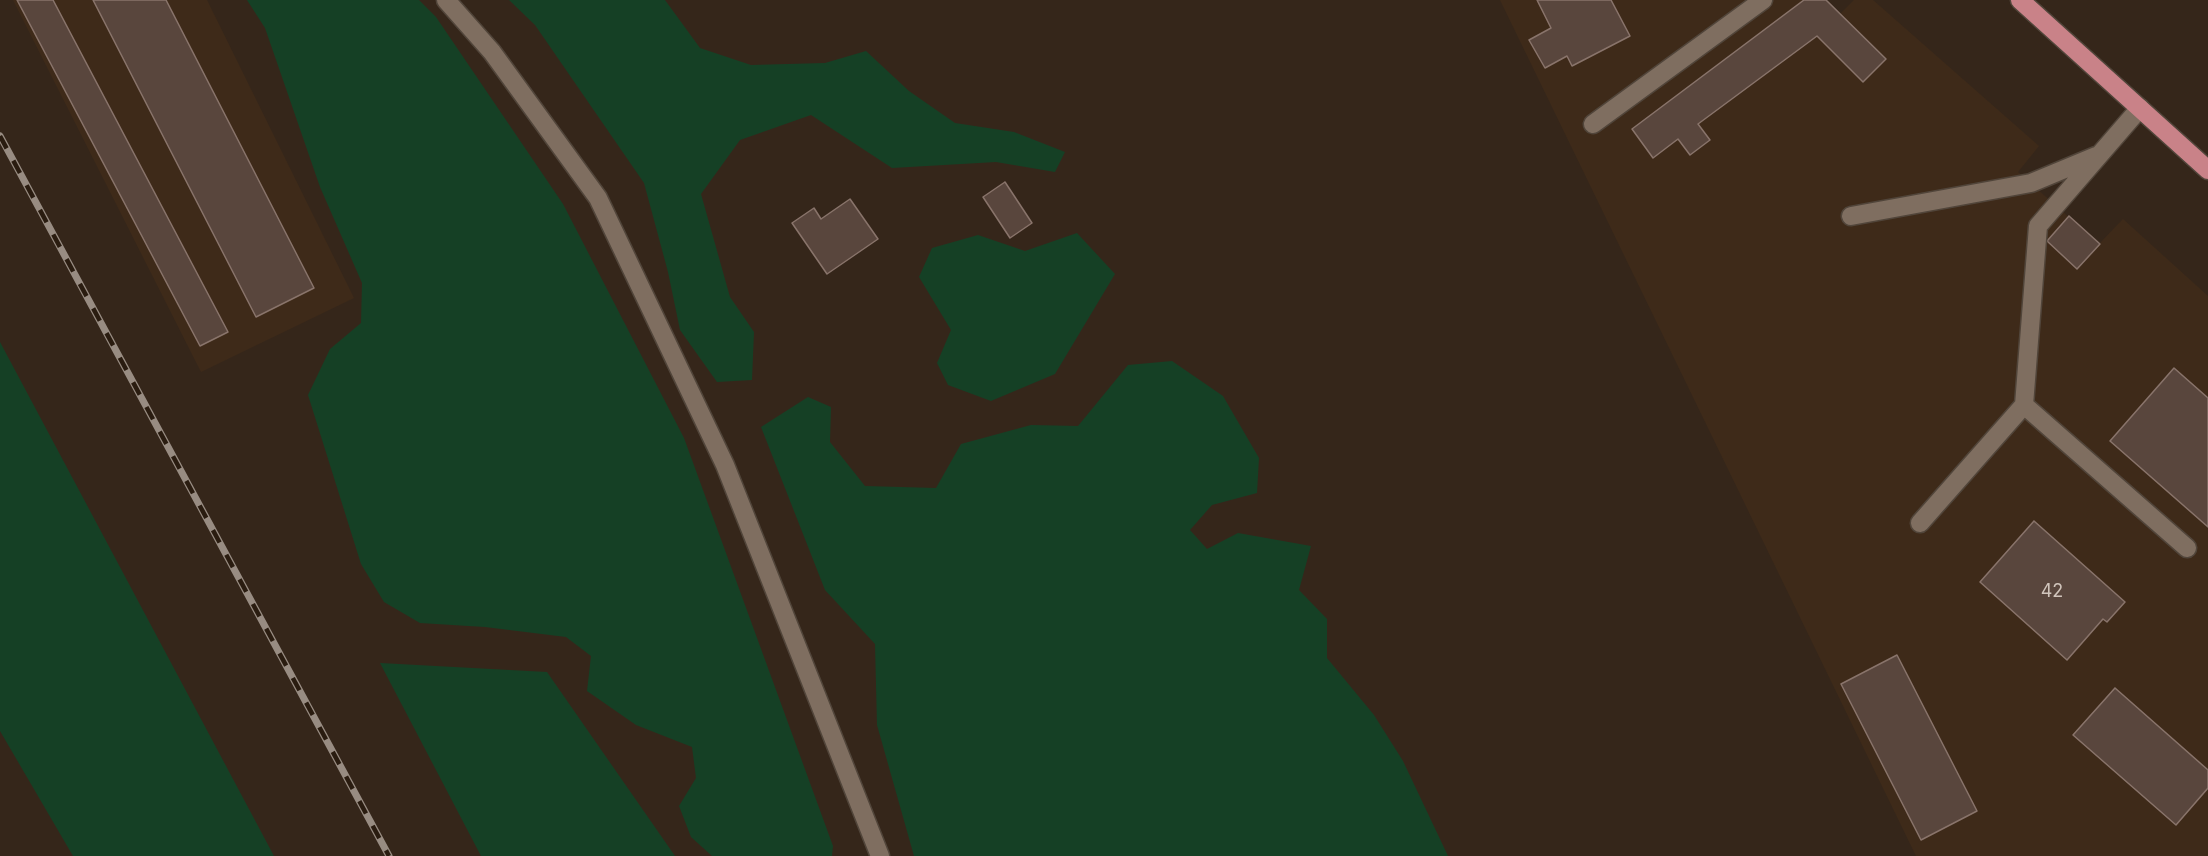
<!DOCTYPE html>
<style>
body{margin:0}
canvas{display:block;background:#35261a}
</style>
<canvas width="2208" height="856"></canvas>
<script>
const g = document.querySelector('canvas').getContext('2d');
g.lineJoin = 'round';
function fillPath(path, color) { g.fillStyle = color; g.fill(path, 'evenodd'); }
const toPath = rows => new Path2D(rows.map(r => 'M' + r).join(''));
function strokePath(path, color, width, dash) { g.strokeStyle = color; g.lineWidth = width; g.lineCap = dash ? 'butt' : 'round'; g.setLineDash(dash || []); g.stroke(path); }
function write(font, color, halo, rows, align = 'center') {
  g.font = font + ' Inter,sans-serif'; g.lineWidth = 5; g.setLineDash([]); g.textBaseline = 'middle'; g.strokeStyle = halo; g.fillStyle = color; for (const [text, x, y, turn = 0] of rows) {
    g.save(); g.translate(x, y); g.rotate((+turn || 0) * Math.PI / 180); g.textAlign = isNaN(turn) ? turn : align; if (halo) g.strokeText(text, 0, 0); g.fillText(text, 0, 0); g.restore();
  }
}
fillPath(toPath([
 [13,0,207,0,354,298,201,372],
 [1500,0,1826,0,1840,14,1854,0,1873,0,2039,146,2018,172,2099,244,2123,219,2208,296,2208,856,1916,856]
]), '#3e2a19');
fillPath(toPath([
 [247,0,419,0,436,17,563,204,684,438,833,846,832,856,712,856,691,837,679,806,696,778,692,747,636,725,587,691,591,656,566,637,485,627,420,623,384,602,361,564,308,395,330,349,361,323,362,283,320,187,265,28],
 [509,0,665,0,700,48,751,65,825,63,866,51,909,91,955,123,1014,132,1065,152,1055,172,996,162,892,168,811,115,740,140,701,194,730,297,754,332,752,380,717,382,680,330,668,272,644,183,535,25],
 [1077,233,1115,274,1055,374,991,401,948,385,937,363,951,330,919,277,932,248,978,235,1025,251],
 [0,342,274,856,73,856,0,731],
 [1172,361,1223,396,1259,458,1257,493,1212,505,1190,530,1207,549,1238,533,1311,546,1299,590,1327,619,1327,658,1374,715,1403,761,1448,856,914,856,877,725,875,644,825,590,761,427,808,397,831,407,830,442,865,486,936,488,961,444,1031,425,1078,426,1128,365],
 [380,663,547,672,675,856,481,856]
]), '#154025');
const building = toPath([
 [17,0,53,0,228,332,200,346,17,0],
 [93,0,166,0,314,288,256,317,93,0],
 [1537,0,1611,0,1630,36,1572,66,1567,56,1545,68,1529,40,1551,28,1537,0],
 [1804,0,1826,0,1886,59,1863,82,1817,36,1698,124,1710,140,1690,155,1678,139,1653,158,1632,129,1804,0],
 [1005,182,1032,223,1010,238,983,197,1005,182],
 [850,199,878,239,827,274,792,223,814,208,821,219,850,199],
 [2069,216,2100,244,2077,269,2047,241,2069,216],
 [2174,368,2208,398,2208,527,2110,441,2174,368],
 [2034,521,2125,602,2107,622,2103,619,2067,660,1980,582,2034,521],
 [1897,655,1977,811,1921,840,1841,684,1897,655],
 [2115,688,2208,770,2208,788,2176,825,2073,735,2115,688]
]);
fillPath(building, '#59463d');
strokePath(building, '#89746b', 1.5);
const minor = toPath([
 [446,0,492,52,598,198,725,465,880,856],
 [1593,124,1763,0],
 [1851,216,2031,183,2096,156],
 [2024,405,2187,548],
 [1920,523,2024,405,2038,226,2140,108]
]);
const major = toPath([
 [2020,0,2208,170]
]);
strokePath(minor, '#51453a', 21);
strokePath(major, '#51453a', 21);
strokePath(minor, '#7f6e60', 18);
strokePath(major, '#c98288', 18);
const rail = toPath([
 [0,136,389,856]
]);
strokePath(rail, '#988c82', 7);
strokePath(rail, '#2a1c10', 4.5, [14]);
write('18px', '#d1c5bc', null, [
 ["42",2052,592]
]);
</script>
